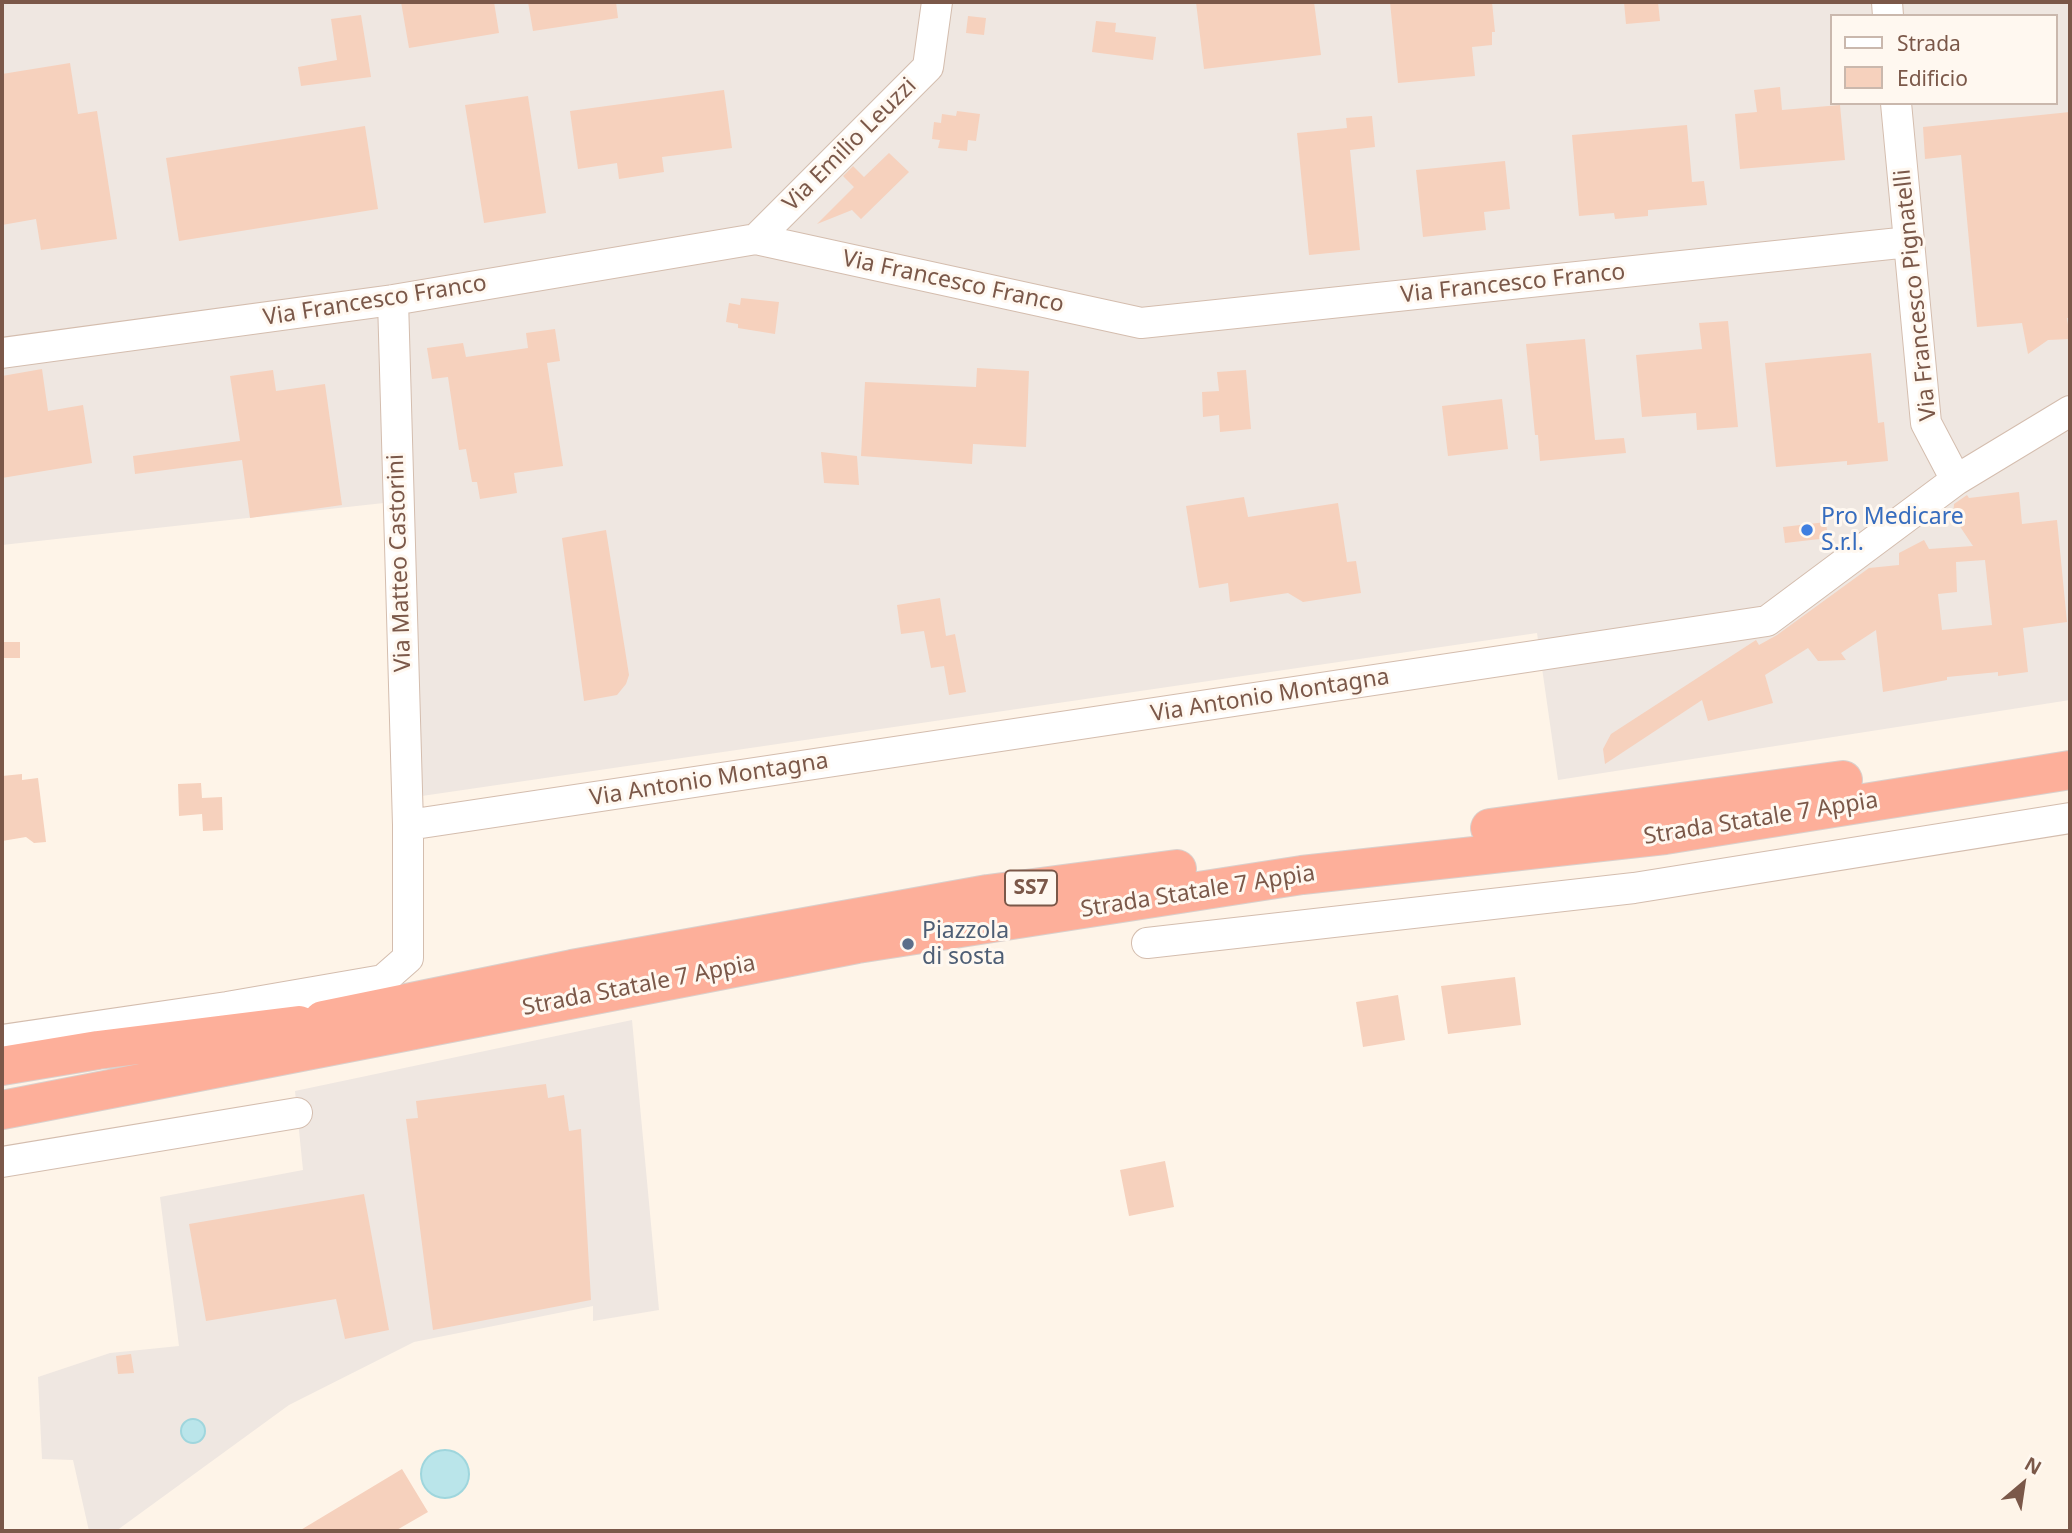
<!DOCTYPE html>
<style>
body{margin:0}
#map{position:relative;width:2072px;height:1533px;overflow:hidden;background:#fef4e8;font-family:"Noto Sans",sans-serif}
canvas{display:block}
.frame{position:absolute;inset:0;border:4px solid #7b5849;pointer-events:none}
.legend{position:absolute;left:1830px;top:14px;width:228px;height:91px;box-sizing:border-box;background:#fff8f0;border:2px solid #cab8ad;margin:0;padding:9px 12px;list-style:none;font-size:21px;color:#7b5849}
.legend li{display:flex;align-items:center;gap:14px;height:35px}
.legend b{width:35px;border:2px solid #cab8ad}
.north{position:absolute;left:1988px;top:1449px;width:70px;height:70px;-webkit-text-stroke:5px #fff8f0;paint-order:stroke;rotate:29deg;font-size:19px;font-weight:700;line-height:28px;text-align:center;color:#7b5849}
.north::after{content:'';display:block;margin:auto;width:24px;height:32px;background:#7b5849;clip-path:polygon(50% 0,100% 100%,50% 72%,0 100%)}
</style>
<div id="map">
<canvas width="2072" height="1533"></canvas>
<div class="frame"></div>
<ul class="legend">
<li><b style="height:9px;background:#fff"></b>Strada</li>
<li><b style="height:19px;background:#f6d1bd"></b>Edificio</li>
</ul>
<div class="north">N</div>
</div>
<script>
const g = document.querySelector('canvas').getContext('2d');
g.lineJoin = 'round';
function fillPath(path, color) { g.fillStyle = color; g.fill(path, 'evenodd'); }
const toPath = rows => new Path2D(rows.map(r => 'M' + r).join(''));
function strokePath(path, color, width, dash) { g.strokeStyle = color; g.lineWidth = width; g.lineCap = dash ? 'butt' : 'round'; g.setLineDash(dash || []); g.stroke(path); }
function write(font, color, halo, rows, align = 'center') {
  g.font = font + ' "Noto Sans",sans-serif'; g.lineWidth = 6; g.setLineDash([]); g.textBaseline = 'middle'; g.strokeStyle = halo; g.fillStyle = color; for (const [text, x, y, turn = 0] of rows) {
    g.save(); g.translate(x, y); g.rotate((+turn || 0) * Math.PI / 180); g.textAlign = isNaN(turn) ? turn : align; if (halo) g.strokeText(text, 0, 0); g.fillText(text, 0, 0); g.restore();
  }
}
fillPath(toPath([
 [2,2,2070,2,2070,700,1558,780,1537,633,415,797,402,501,2,545],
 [1832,16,2056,16,2056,103,1832,103],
 [632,1020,659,1310,593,1321,593,1306,414,1342,289,1405,116,1531,89,1531,73,1460,42,1459,38,1377,110,1353,179,1346,160,1197,303,1170,295,1091]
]), '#efe7e1');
const water = toPath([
 '181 1431a12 12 0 1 1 24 0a12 12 0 1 1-24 0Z',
 '421 1474a24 24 0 1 1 48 0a24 24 0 1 1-48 0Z'
]);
fillPath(water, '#bae5ea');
strokePath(water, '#9fd6dd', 2);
fillPath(toPath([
 [401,2,494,2,499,33,409,48],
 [528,2,616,2,618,18,533,31],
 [1196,2,1314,2,1321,55,1204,69],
 [1390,2,1492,2,1495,32,1492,32,1492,45,1472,47,1475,76,1398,83],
 [1624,2,1658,2,1660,21,1626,24],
 [361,15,371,77,301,86,298,67,337,60,331,19],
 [968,16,986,18,984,35,966,33],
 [1096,21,1116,23,1115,32,1156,37,1153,60,1092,52],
 [70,63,78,114,97,111,117,239,41,250,36,219,2,225,2,74],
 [1780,87,1782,110,1840,105,1845,160,1740,169,1735,114,1757,112,1754,90],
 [724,90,732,148,662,157,664,172,619,179,617,163,578,169,570,111],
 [528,96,546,213,484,223,465,105],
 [957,111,980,114,976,141,968,140,967,151,938,148,940,140,932,139,934,122,941,123,942,114,956,116],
 [2070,112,2070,318,2067,318,2070,339,2048,340,2028,354,2022,323,1977,327,1961,155,1925,159,1923,127],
 [1372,116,1375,147,1350,150,1360,250,1309,255,1297,133,1347,128,1346,118],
 [1687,125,1692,182,1704,181,1707,205,1648,210,1648,216,1615,219,1614,213,1579,216,1572,135],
 [365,126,378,209,179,241,166,158],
 [889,153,909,172,861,219,852,210,817,224,854,187,843,176,853,166,864,177],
 [1505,161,1510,209,1484,212,1486,230,1423,237,1416,170],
 [741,298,779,302,775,334,738,328,738,324,726,322,729,303,740,305],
 [1728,321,1738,427,1697,430,1696,413,1642,417,1636,355,1702,349,1699,323],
 [555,329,560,361,547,363,563,466,514,473,517,493,480,499,477,482,472,482,466,449,459,450,448,377,432,379,427,348,463,343,466,357,528,348,526,333],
 [1585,339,1595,440,1624,438,1626,453,1540,461,1538,435,1535,435,1526,344],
 [1871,353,1878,423,1884,422,1888,461,1847,465,1847,461,1776,467,1765,363],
 [977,368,1029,371,1026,447,973,444,972,464,861,456,865,382,976,387],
 [42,369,48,411,83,405,92,463,2,478,2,376],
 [273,370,276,391,325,384,342,505,250,518,242,460,135,474,133,456,240,441,230,376],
 [1246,370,1251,429,1220,432,1219,415,1203,417,1202,392,1219,391,1217,372],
 [1502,399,1508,449,1448,456,1442,406],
 [821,452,857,456,859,485,824,483],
 [2019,492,2022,524,2057,520,2067,622,2023,628,2028,672,1998,676,1998,672,1947,677,1947,680,1883,692,1876,630,1841,653,1846,660,1818,661,1808,648,1765,675,1773,703,1708,721,1702,700,1605,764,1603,749,1611,734,1756,640,1759,645,1777,635,1869,568,1899,565,1899,553,1924,540,1929,549,1973,546,1953,516,1954,504,1967,495,1969,498],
 [1985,560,1992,625,1942,630,1938,594,1957,592,1956,562],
 [1244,497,1248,517,1338,503,1347,562,1356,561,1361,593,1303,602,1288,593,1230,602,1228,583,1199,588,1186,506],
 [1826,522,1828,538,1785,543,1783,527],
 [606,530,629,675,626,684,617,695,584,701,562,538],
 [940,598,946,636,955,634,966,692,949,695,944,666,931,668,924,631,901,634,897,605],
 [3,642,20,642,20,658,4,658],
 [22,774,22,780,38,778,46,842,34,843,26,837,2,841,2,776],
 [201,783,202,798,222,797,223,830,203,831,202,814,179,816,178,784],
 [1515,977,1521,1025,1448,1034,1441,986],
 [1398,995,1405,1040,1363,1047,1356,1002],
 [546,1084,548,1098,564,1095,569,1131,581,1129,591,1300,433,1330,406,1119,418,1118,416,1101],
 [1165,1161,1174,1207,1129,1216,1120,1170],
 [364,1194,389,1330,345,1339,336,1299,206,1321,189,1224],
 [131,1354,134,1373,118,1374,116,1356],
 [402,1469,428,1512,395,1531,299,1531]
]), '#f6d1bd');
const minor = toPath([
 [1887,2,1888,16],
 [1896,103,1926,423,1956,480],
 [756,239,928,67,937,2],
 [2,353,393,300,756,239,1141,323,1909,242],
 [408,825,1767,621,1956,480,2070,411],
 [1147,943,1634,888,2070,818],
 [2,1040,227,1007,383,980,408,958,408,825,393,300],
 [2,1162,297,1113]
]);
const highway = toPath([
 [1490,828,1843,780],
 [323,1020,572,969,988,894,1177,869],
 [2,1066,98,1050,299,1025],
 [2,1110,857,944,1302,875,1665,835,2070,770]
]);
strokePath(minor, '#d4bdae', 32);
strokePath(highway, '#dad0cc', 40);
strokePath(minor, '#fff', 30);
strokePath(highway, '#fdaf9a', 38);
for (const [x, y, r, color] of [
 [1807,530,7,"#3f7fe0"],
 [908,944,7,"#5c6f8a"]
]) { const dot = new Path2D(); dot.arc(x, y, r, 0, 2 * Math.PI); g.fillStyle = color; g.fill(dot); strokePath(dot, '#fff8f0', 2.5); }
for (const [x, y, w] of [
 [1031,888,52]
]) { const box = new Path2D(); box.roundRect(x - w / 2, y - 17.5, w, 35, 5); g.fillStyle = '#fff8f0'; g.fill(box); strokePath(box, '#7b5849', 2); }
write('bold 21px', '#7b5849', null, [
 ["SS7",1031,888]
]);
write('23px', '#7b5849', '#fff8f0', [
 ["Via Emilio Leuzzi",850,145,-45],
 ["Via Francesco Franco",953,282,12],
 ["Via Francesco Franco",1513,284,-6],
 ["Via Francesco Pignatelli",1916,295,-96],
 ["Via Francesco Franco",375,301,-9],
 ["Via Matteo Castorini",400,563,-92],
 ["Via Antonio Montagna",1270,696,-9],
 ["Via Antonio Montagna",709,780,-9],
 ["Strada Statale 7 Appia",1761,819,-9],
 ["Strada Statale 7 Appia",1198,892,-9],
 ["Strada Statale 7 Appia",639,986,-11]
]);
write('23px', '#366cbe', '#fff8f0', [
 ["Pro Medicare",1821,517],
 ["S.r.l.",1821,543]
], 'left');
write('23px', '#4e5e75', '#fff8f0', [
 ["Piazzola",922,931],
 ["di sosta",922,957]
], 'left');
</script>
